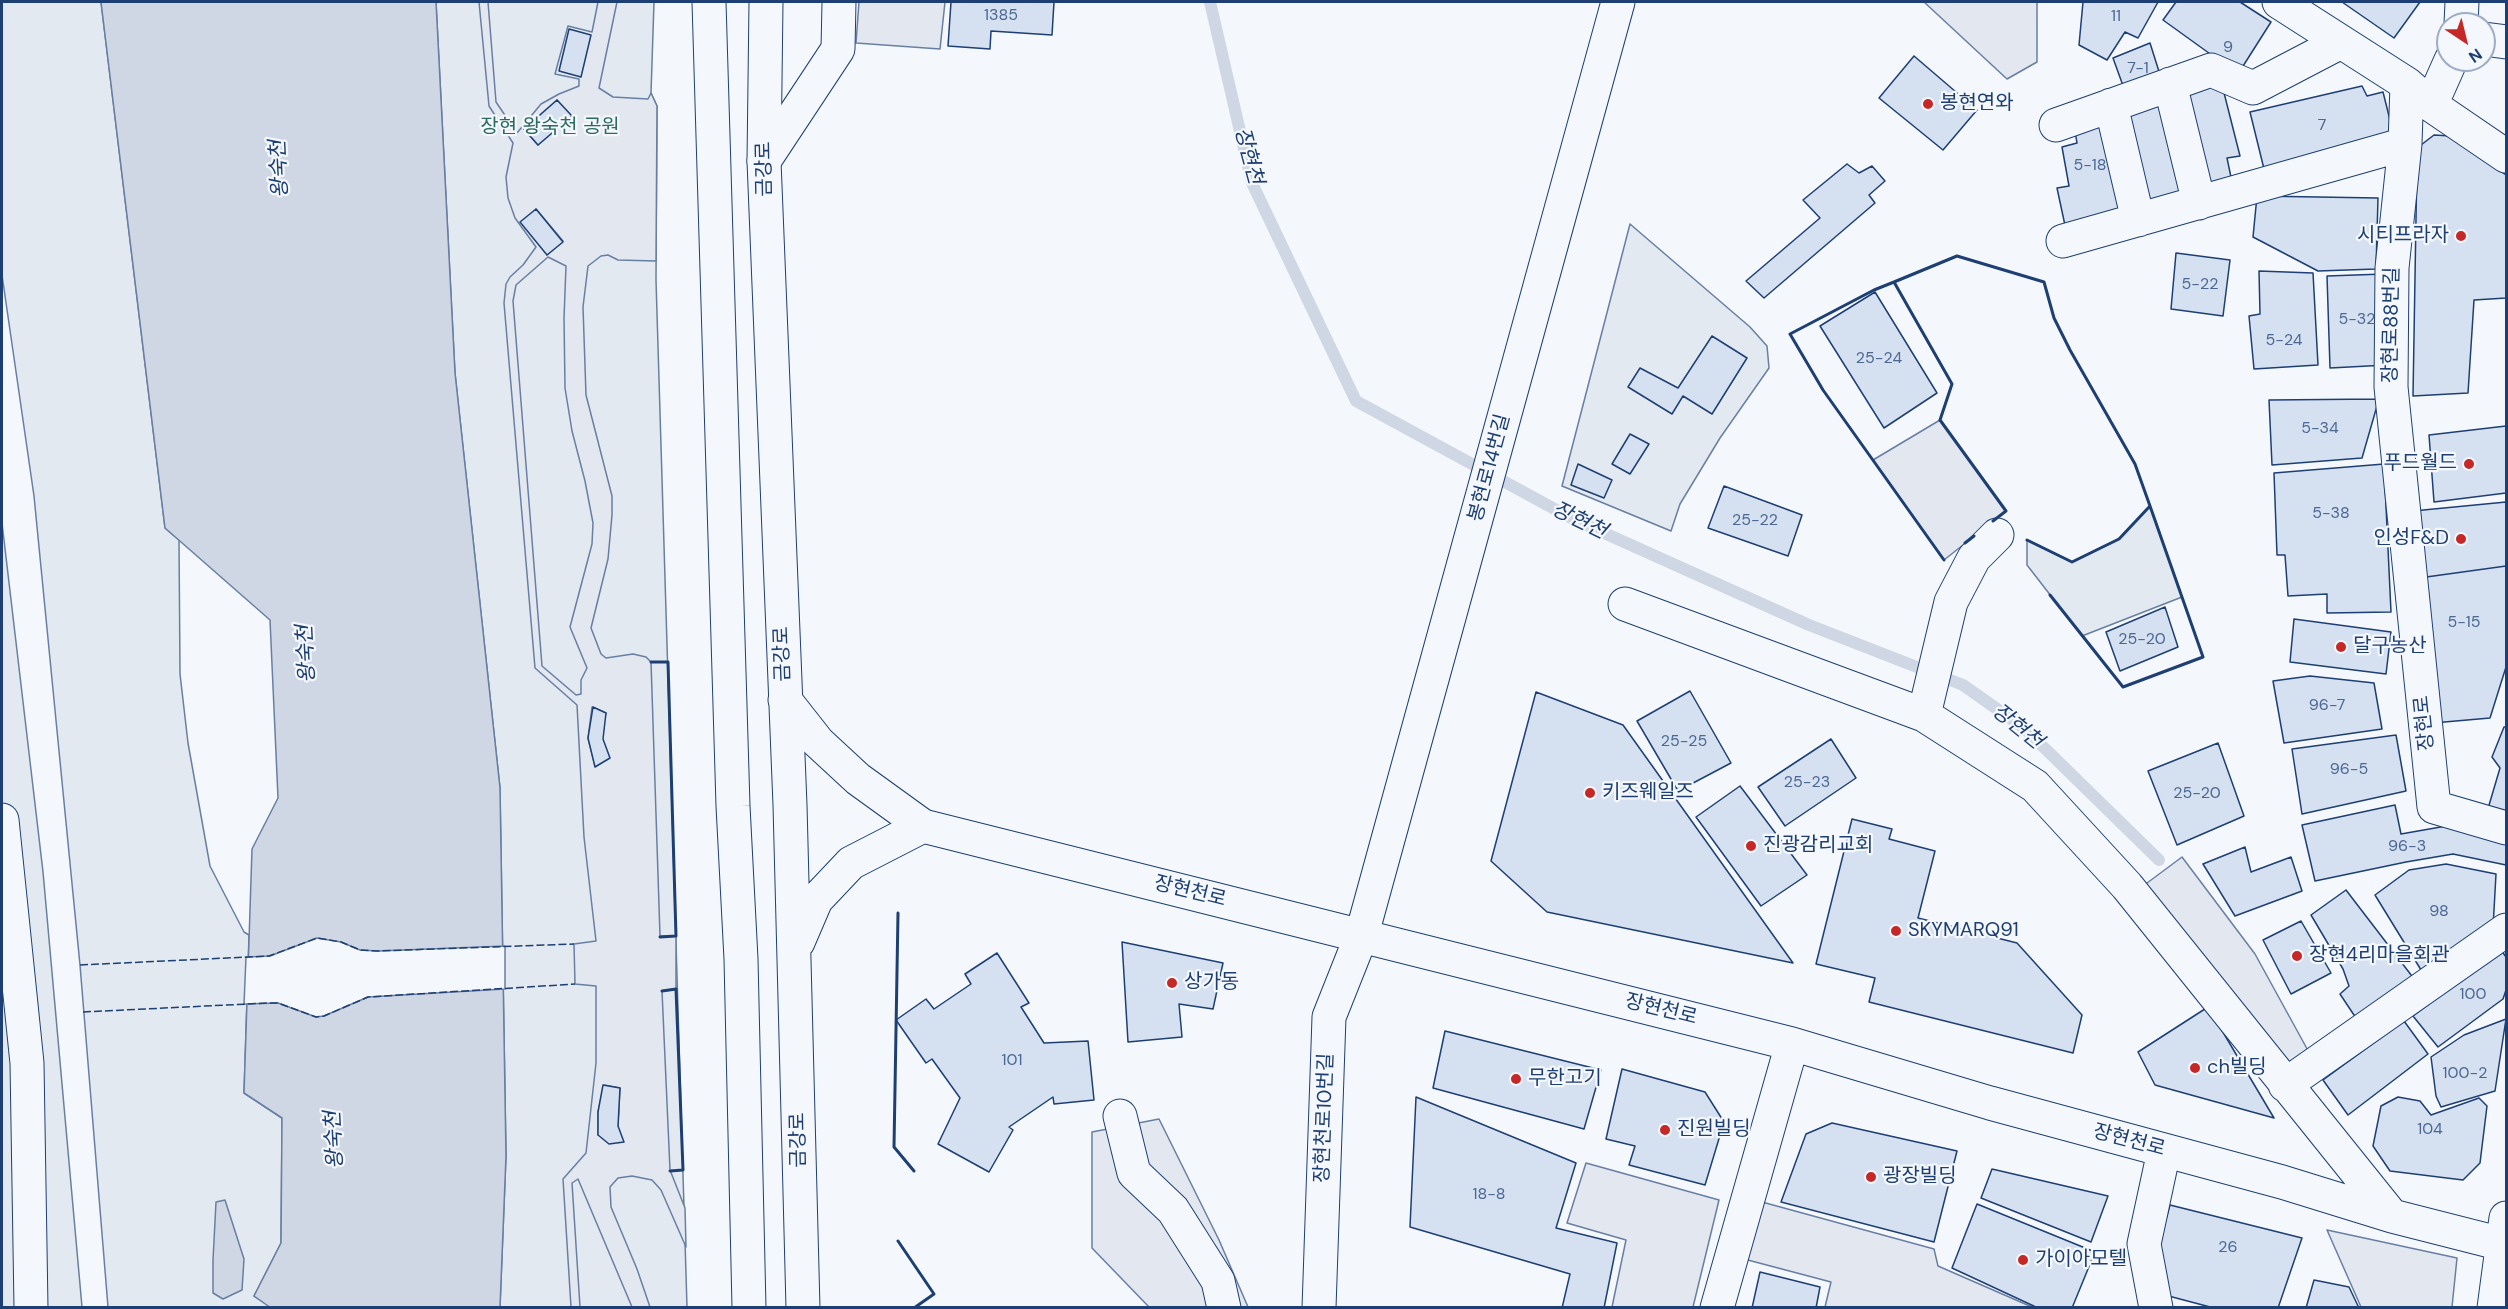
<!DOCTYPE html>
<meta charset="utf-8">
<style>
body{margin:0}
#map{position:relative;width:2508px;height:1309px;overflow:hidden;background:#f4f7fb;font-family:"DM Sans",sans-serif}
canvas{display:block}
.frame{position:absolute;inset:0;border:3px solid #1d3f73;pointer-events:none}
.north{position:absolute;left:2436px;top:12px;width:60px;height:60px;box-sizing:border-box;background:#f4f7fb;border:2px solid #9eadc5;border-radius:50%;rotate:145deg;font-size:16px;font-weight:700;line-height:24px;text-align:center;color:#1d3f73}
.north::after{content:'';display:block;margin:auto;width:21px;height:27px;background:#c62828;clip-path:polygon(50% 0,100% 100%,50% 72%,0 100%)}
</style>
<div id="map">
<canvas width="2508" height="1309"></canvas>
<div class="frame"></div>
<div class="north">N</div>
</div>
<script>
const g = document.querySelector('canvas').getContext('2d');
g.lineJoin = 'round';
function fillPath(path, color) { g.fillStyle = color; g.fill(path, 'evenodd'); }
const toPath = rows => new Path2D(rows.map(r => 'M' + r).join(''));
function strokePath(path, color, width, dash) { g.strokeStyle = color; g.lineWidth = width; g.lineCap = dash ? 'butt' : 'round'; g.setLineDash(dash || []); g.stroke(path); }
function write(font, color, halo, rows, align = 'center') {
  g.font = font + ' "DM Sans","Noto Sans KR",sans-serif'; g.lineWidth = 4.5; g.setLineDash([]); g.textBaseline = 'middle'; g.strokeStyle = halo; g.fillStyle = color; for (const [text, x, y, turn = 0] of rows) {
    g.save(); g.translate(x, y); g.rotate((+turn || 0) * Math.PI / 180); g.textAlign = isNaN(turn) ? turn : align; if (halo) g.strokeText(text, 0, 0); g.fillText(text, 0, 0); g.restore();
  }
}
const green = toPath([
 [2,2,101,2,165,528,179,540,180,674,188,743,210,866,244,932,249,935,244,1093,282,1118,281,1243,254,1296,271,1307,108,1307,80,965,34,496,2,275,2,2],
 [436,2,654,2,651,93,657,106,656,280,687,1307,500,1307,506,1156,500,788,455,373,436,2],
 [1630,224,1750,327,1767,346,1769,368,1720,438,1680,504,1671,531,1562,486,1630,224],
 [2150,506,2182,597,2082,636,2027,565,2027,540,2072,562,2119,539,2150,506],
 [2,523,43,872,82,1307,2,1307,2,523]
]);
fillPath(green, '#e3e9f0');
strokePath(green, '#687fa3', 1.5);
const parking = toPath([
 [479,2,488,2,496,102,517,133,541,104,559,94,579,86,579,79,555,74,568,26,592,32,598,2,617,2,599,88,613,97,648,99,651,93,657,106,656,261,618,260,608,255,601,256,588,266,583,307,586,395,612,496,612,515,608,559,591,628,601,654,606,658,633,654,646,657,651,662,660,936,676,936,676,989,662,991,670,1170,685,1208,686,1247,661,1190,652,1180,632,1176,618,1178,610,1187,611,1207,637,1269,650,1307,632,1307,578,1179,572,1183,580,1307,571,1307,563,1179,586,1153,596,1063,596,986,575,984,574,944,596,941,584,837,577,705,535,668,504,303,506,284,510,277,523,265,536,247,515,218,508,198,506,177,513,143,489,106,479,2],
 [557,100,571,116,538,145,524,129,557,100],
 [536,209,563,241,547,255,536,209],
 [548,257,566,266,564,318,565,388,572,431,585,481,593,523,592,544,570,627,587,668,581,680,581,694,576,695,542,666,513,301,516,285,548,257],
 [592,707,606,713,595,766,588,738,592,707],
 [604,1085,620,1088,618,1126,598,1135,598,1112,604,1085],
 [859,2,945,2,940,49,856,43,859,2],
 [1924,2,2037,2,2037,62,2007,79,1924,2],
 [1940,420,2006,511,1944,560,1873,460,1940,420],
 [2182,857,2255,954,2311,1056,2278,1081,2139,889,2182,857],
 [1159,1119,1219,1240,1248,1307,1149,1307,1092,1248,1092,1132,1159,1119],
 [1586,1163,1719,1200,1693,1307,1612,1307,1626,1240,1567,1223,1586,1163],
 [1762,1202,1934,1249,1938,1266,2032,1307,1825,1307,1831,1282,1744,1259,1762,1202],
 [2327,1230,2457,1258,2452,1307,2361,1307,2327,1230]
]);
fillPath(parking, '#e3e8f0');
strokePath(parking, '#687fa3', 1.5);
const water = toPath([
 [101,2,436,2,455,373,500,788,506,1156,500,1307,271,1308,254,1296,281,1243,282,1118,244,1093,252,849,278,798,270,620,165,528,101,2],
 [225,1200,244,1259,242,1290,223,1299,213,1293,213,1260,216,1202,225,1200]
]);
fillPath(water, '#cfd7e4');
strokePath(water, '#687fa3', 1.5);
const pier = toPath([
 [317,938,341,942,360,950,378,951,505,946,505,989,368,997,324,1016,316,1017,278,1003,244,1004,246,957,270,956,317,938]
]);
fillPath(pier, '#f4f7fb');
strokePath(pier, '#687fa3', 1.5);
strokePath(toPath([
 [1210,2,1252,183,1356,401,1573,519,1809,625,1963,685,2024,728,2159,860]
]), '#cfd7e4', 12);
const building = toPath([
 [951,2,1054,2,1052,35,991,31,990,49,948,46,951,2],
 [2083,2,2158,2,2138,38,2125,32,2107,60,2079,45,2083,2],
 [2176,2,2240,2,2271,22,2238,74,2163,20,2176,2],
 [2342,2,2420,2,2394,38,2342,2],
 [569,29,591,35,581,77,559,71,569,29],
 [2150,43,2162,81,2126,94,2113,58,2150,43],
 [1914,56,1977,110,1943,150,1879,98,1914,56],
 [2220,77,2240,156,2227,158,2232,182,2207,188,2181,87,2220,77],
 [2362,86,2367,96,2383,92,2395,140,2265,173,2250,112,2362,86],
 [2164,96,2186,195,2145,207,2122,108,2164,96],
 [557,100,572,116,538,145,524,129,557,100],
 [2104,118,2124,214,2066,230,2057,188,2069,186,2062,147,2077,143,2074,125,2104,118],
 [2434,135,2451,136,2506,175,2506,298,2474,300,2468,393,2413,396,2417,159,2421,145,2434,135],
 [1847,164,1859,173,1872,166,1885,181,1869,195,1875,203,1764,298,1746,281,1820,218,1803,200,1847,164],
 [2257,196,2378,198,2376,269,2318,271,2253,237,2257,196],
 [536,209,563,242,547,255,520,222,536,209],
 [2176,253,2230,260,2223,316,2171,309,2176,253],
 [2259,271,2313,273,2318,365,2254,369,2249,316,2260,314,2259,271],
 [2384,274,2387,365,2330,368,2327,276,2384,274],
 [1875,292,1937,393,1884,428,1820,326,1875,292],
 [1712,336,1747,358,1712,414,1683,396,1672,414,1628,387,1640,368,1678,388,1712,336],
 [2379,399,2362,458,2272,465,2269,400,2379,399],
 [2506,426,2506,493,2434,502,2429,435,2506,426],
 [1630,434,1649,444,1630,474,1612,464,1630,434],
 [1578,464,1612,480,1604,498,1571,485,1578,464],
 [2384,464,2391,612,2327,613,2327,594,2288,596,2285,555,2277,555,2274,473,2384,464],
 [1724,486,1802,515,1788,556,1708,528,1724,486],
 [2506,502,2506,566,2419,578,2413,511,2506,502],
 [2506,566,2506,667,2490,718,2433,723,2419,578,2506,566],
 [2165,607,2178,647,2120,671,2106,632,2165,607],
 [2294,619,2391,632,2386,674,2290,662,2294,619],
 [2310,676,2374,683,2382,729,2284,743,2273,681,2310,676],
 [1690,691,1731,763,1678,791,1637,721,1690,691],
 [1536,692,1623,725,1793,963,1547,912,1491,861,1536,692],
 [593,707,606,713,603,739,610,758,595,767,588,738,593,707],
 [2504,727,2506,727,2506,816,2487,812,2500,768,2492,757,2504,727],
 [2396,735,2406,791,2302,814,2292,749,2396,735],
 [1831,739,1856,778,1785,826,1758,787,1831,739],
 [2218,743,2244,816,2177,845,2148,771,2218,743],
 [1740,786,1807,875,1761,906,1696,817,1740,786],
 [2395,805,2401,834,2452,825,2506,840,2506,865,2453,854,2406,862,2315,881,2302,825,2395,805],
 [1852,819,1892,829,1889,839,1935,851,1918,918,2017,943,2082,1015,2073,1053,1869,1002,1875,978,1816,964,1852,819],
 [2245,847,2251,872,2291,857,2302,891,2235,916,2203,864,2245,847],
 [2446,864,2496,874,2493,928,2426,978,2375,895,2409,870,2446,864],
 [2346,890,2418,984,2360,1024,2340,994,2349,986,2343,969,2311,915,2346,890],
 [2301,921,2331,973,2291,994,2263,940,2301,921],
 [1122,942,1223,963,1213,1009,1179,1004,1182,1037,1128,1042,1122,942],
 [2501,950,2506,957,2506,990,2503,999,2438,1047,2413,1016,2501,950],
 [997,953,1029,1003,1021,1007,1044,1043,1088,1041,1094,1100,1054,1104,1053,1097,1009,1127,1013,1130,989,1172,938,1144,960,1098,932,1059,926,1063,896,1020,926,999,934,1009,971,984,965,974,997,953],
 [2208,1007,2274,1118,2155,1085,2138,1052,2208,1007],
 [2506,1019,2495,1091,2441,1107,2436,1096,2431,1057,2464,1035,2506,1019],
 [2404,1021,2428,1054,2348,1115,2323,1080,2404,1021],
 [1445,1031,1601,1070,1584,1129,1433,1088,1445,1031],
 [1622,1069,1705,1092,1724,1122,1705,1185,1629,1165,1635,1146,1606,1139,1622,1069],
 [603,1085,620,1088,618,1126,624,1142,609,1144,598,1135,598,1112,603,1085],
 [1416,1097,1576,1163,1556,1228,1617,1243,1604,1308,1562,1308,1570,1274,1410,1227,1416,1097],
 [2398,1097,2420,1101,2431,1115,2479,1098,2487,1106,2480,1163,2463,1180,2390,1171,2373,1146,2381,1106,2398,1097],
 [1832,1123,1957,1151,1934,1242,1781,1202,1806,1134,1832,1123],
 [1992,1169,2108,1196,2091,1242,1981,1198,1992,1169],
 [1977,1204,2095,1252,2072,1308,2038,1308,1952,1268,1977,1204],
 [2170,1205,2302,1238,2278,1308,2214,1308,2161,1294,2155,1259,2170,1205],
 [1760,1272,1820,1287,1816,1308,1752,1308,1760,1272],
 [2314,1280,2349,1287,2359,1308,2306,1308,2314,1280]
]);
fillPath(building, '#d5e0f0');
strokePath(building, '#1d3f73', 1.5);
const minor = toPath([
 [2279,2,2407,84,2431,105,2506,156],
 [2461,24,2462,2],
 [2484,39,2506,42],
 [2170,84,2199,203],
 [2407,84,2405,144,2392,268,2391,387,2434,807,2506,828],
 [2111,105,2138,220],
 [2431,105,2451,60],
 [2056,125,2211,70,2253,88,2341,42],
 [764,161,838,49,839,2],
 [2063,241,2405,144],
 [1625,604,1924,715,2035,786,2127,886,2392,1216],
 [1924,715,1951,602,1974,558,1997,535],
 [923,826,1792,1044,1990,1103,2282,1182,2392,1216,2506,1245],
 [2285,1085,2506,930],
 [1120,1116,1134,1173,1173,1210,1218,1281,1224,1308],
 [1319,1308,1329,1017,1362,934,1618,2],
 [1717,1308,1792,1044],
 [2156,1308,2144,1244,2164,1151],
 [2494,1308,2506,1218]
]);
const major = toPath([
 [709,2,733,806,741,959,749,1308],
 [766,2,764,161,790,805,803,1308],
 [785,700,818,742,858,779,923,826,851,863,816,900,798,942]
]);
const highway = toPath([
 [2,820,27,1063,31,1308]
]);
strokePath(minor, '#1d3f73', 35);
strokePath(major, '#1d3f73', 35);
strokePath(highway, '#1d3f73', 35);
strokePath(minor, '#f4f7fb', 33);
strokePath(major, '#f4f7fb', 33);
strokePath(highway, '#f4f7fb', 33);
strokePath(toPath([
 [80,965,269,956,317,938,341,942,360,950,378,951,574,944],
 [83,1012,268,1003,278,1003,316,1017,324,1016,368,997,575,984]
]), '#1d3f73', 1.5, [8, 3]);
strokePath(toPath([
 [1894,282,1957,256,2044,282,2054,318,2070,350,2135,464,2150,506,2119,539,2072,562,2027,540],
 [1965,543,1974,536],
 [1944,560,1823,390,1790,334,1874,290,1894,282,1952,384,1940,420,2006,511,1993,521],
 [2050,595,2123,687,2203,657,2150,506],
 [651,662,668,662,676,936,660,937],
 [898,913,894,1147,914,1171],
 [662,991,676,989,683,1170,670,1171],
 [898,1241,934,1294,914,1308]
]), '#1d3f73', 3);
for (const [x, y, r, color] of [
 [1928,104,6,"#c62828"],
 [2461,236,6,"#c62828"],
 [2469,464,6,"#c62828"],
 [2461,539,6,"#c62828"],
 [2341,647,6,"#c62828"],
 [1590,793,6,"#c62828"],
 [1751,846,6,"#c62828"],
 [1896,931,6,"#c62828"],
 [2297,956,6,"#c62828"],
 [1172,983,6,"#c62828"],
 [2195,1068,6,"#c62828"],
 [1516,1079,6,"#c62828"],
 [1665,1130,6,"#c62828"],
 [1871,1177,6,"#c62828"],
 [2023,1260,6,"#c62828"]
]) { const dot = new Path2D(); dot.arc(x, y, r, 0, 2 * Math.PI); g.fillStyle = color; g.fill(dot); strokePath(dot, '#f4f7fb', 2); }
write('16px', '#4b6792', null, [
 ["1385",1001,16],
 ["11",2116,17],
 ["9",2228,48],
 ["7-1",2138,69],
 ["7",2322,126],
 ["5-18",2090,166],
 ["5-22",2200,285],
 ["5-32",2357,320],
 ["5-24",2284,341],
 ["25-24",1879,359],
 ["5-34",2320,429],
 ["5-38",2331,514],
 ["25-22",1755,521],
 ["5-15",2464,623],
 ["25-20",2142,640],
 ["96-7",2327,706],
 ["25-25",1684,742],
 ["96-5",2349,770],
 ["25-23",1807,783],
 ["25-20",2197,794],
 ["96-3",2407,847],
 ["98",2439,912],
 ["100",2473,995],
 ["101",1012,1061],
 ["100-2",2465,1074],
 ["104",2430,1130],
 ["18-8",1489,1195],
 ["26",2228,1248]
]);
write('20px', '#1d3f73', '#f4f7fb', [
 ["봉현연와",1940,104],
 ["시티프라자",2449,236,"right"],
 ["푸드월드",2457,464,"right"],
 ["인성F&D",2449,539,"right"],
 ["달구농산",2353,647],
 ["키즈웨일즈",1602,793],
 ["진광감리교회",1763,846],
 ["SKYMARQ91",1908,931],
 ["장현4리마을회관",2309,956],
 ["상가동",1184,983],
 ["ch빌딩",2207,1068],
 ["무한고기",1528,1079],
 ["진원빌딩",1677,1130],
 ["광장빌딩",1883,1177],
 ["가이아모텔",2035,1260]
], 'left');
write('20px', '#2c6c60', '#f4f7fb', [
 ["장현 왕숙천 공원",550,128]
]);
write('20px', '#1d3f73', '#f4f7fb', [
 ["금강로",765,169,-91],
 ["장현로88번길",2392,325,-89],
 ["봉현로14번길",1490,468,-75],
 ["금강로",783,654,-92],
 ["장현로",2425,723,-96],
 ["장현천로",1190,892,14],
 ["장현천로",1661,1010,14],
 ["장현천로10번길",1325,1118,-88],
 ["금강로",799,1140,-91],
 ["장현천로",2129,1141,15]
]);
write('italic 21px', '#1d3f73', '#f4f7fb', [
 ["장현천",1248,156,75],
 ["왕숙천",280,169,-93],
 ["장현천",1579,521,26],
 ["왕숙천",307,654,-93],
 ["장현천",2017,727,39],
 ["왕숙천",335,1140,-93]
]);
</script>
